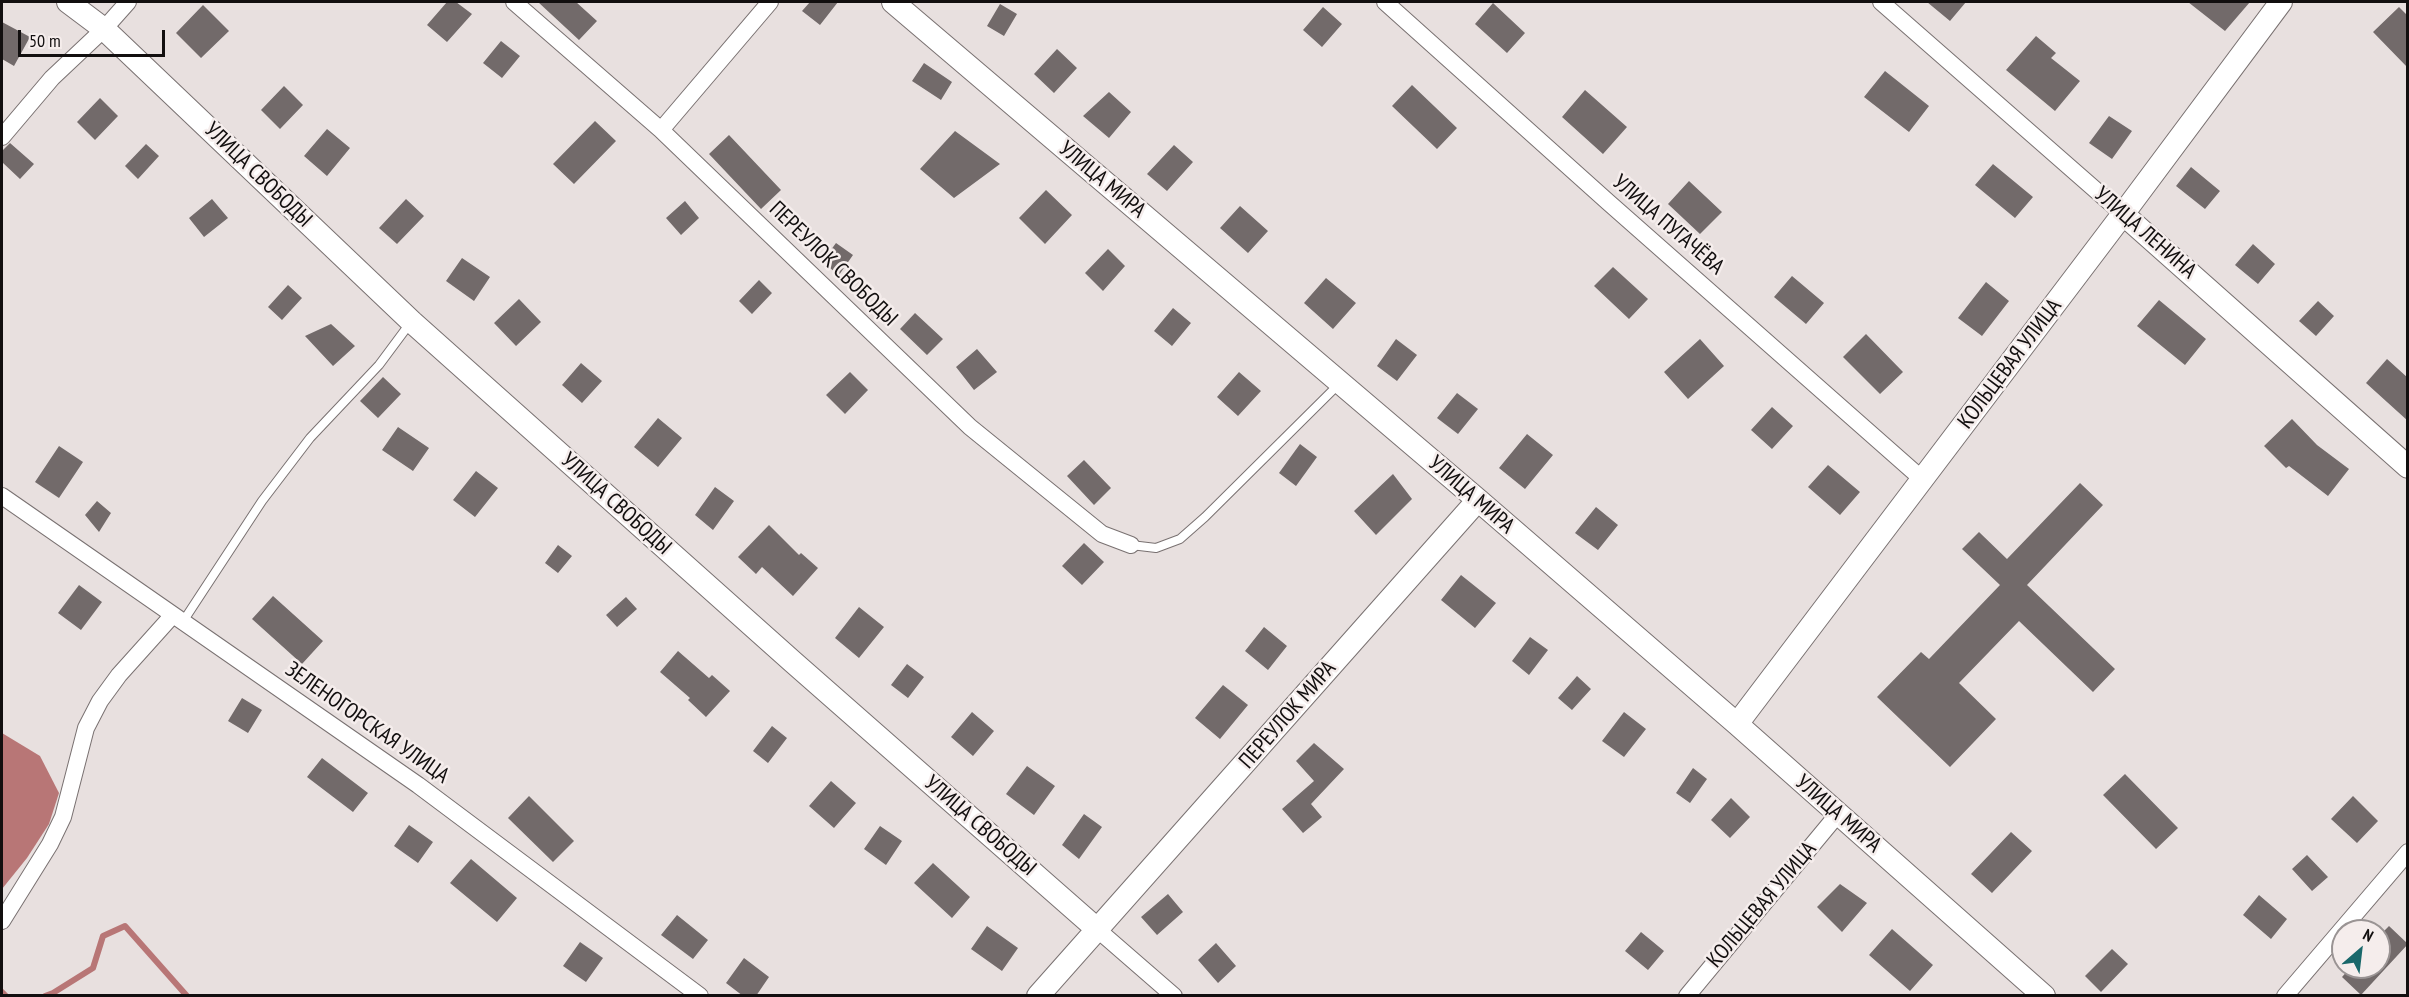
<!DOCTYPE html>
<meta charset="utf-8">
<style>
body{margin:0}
#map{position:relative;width:2409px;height:997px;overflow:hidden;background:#e8e0df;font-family:"PT Sans Narrow",sans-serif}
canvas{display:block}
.frame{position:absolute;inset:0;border:3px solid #120f0f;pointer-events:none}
.north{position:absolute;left:2331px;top:919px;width:60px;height:60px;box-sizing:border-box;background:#f5edec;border:2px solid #9a9494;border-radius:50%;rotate:28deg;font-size:16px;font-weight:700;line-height:24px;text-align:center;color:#120f0f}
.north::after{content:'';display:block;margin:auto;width:21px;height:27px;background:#1a686b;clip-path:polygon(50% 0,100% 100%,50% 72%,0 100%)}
.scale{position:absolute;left:18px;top:30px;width:147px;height:27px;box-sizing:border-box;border:3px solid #120f0f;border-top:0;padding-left:8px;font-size:18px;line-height:21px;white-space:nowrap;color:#120f0f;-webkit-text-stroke:4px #f5edec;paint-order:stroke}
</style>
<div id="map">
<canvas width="2409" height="997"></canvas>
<div class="frame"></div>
<div class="north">N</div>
<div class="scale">50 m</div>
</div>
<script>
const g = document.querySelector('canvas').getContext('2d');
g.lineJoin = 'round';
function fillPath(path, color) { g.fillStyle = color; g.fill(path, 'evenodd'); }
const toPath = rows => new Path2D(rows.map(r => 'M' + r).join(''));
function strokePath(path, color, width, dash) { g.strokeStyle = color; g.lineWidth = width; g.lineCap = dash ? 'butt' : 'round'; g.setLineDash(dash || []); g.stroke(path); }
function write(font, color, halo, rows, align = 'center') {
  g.font = font + ' "PT Sans Narrow",sans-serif'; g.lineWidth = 5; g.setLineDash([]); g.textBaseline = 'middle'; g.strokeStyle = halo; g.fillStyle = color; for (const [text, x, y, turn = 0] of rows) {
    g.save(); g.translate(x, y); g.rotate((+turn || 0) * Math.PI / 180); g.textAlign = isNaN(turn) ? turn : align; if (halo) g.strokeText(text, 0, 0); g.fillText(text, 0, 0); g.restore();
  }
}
fillPath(toPath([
 [2,733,40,756,59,793,49,824,27,858,2,889]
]), '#b87676');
strokePath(toPath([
 [2,992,6,996],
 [45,996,53,993,93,968,103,936,125,926,187,996]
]), '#b87676', 6);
fillPath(toPath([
 [447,2,456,2,472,14,447,42,427,25],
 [538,2,576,2,597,21,579,40],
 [810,2,838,2,820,25,802,11],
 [1927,2,1966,2,1950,21],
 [2188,2,2250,2,2225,31],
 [1493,3,1525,33,1507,53,1475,24],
 [1000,4,1017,14,1004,36,987,26],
 [203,5,229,31,201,58,176,33],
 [1323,7,1342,24,1322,47,1303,30],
 [2399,7,2408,16,2408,68,2373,32],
 [2,22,30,37,14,66,2,59],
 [2036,36,2056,53,2051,58,2080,81,2055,111,2006,70],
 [501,41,520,56,502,78,483,63],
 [1057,49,1077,68,1054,93,1034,74],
 [924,63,952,82,941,100,912,81],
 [1885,71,1929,106,1909,132,1864,97],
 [1412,85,1457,128,1437,149,1392,106],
 [284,86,303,105,280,129,261,110],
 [1585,90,1627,127,1603,154,1562,117],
 [1109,92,1131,112,1109,138,1083,116],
 [100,98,118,116,95,140,77,122],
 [2109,116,2132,131,2112,159,2089,143],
 [595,121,616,141,574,184,553,164],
 [327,129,350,148,327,176,304,156],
 [955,131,1000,164,954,198,920,169],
 [729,135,781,190,761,209,709,154],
 [10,143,34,164,20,179,2,162,2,151],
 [146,144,159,156,138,179,125,166],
 [1174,145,1193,162,1167,191,1147,174],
 [1993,164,2033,197,2015,218,1975,185],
 [2191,167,2220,191,2205,209,2176,186],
 [1689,181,1722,212,1700,234,1668,204],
 [1046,190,1072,215,1045,244,1019,218],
 [212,199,228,218,204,237,189,218],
 [406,199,424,216,397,244,379,228],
 [685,201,699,218,681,235,666,218],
 [1240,206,1268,231,1248,253,1220,228],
 [836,243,853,255,839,275,822,262],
 [2253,244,2275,264,2258,284,2235,265],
 [1108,249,1125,266,1103,291,1085,273],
 [462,258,490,277,474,301,446,281],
 [1613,267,1648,299,1629,319,1594,286],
 [1792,276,1824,303,1806,324,1774,297],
 [1326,278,1356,303,1333,329,1304,303],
 [759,280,772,293,752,314,739,301],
 [1986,282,2009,301,1982,336,1958,318],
 [288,285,302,298,282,320,268,307],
 [519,299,541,322,516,346,494,323],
 [2159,300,2206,339,2185,365,2137,326],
 [2318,301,2334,316,2316,336,2299,321],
 [1173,308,1191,323,1172,346,1154,331],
 [915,313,943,339,927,355,900,329],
 [331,324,355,346,333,366,305,336],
 [1866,334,1903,372,1880,394,1843,357],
 [1396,339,1417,355,1397,381,1377,366],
 [1700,339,1724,366,1688,399,1664,372],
 [977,349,997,372,974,390,956,367],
 [2387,359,2408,378,2408,421,2366,383],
 [581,363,602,381,582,403,562,385],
 [850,372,868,390,845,414,826,395],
 [1239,372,1261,391,1238,416,1217,397],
 [383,377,401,394,378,418,360,401],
 [1457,393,1478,409,1458,434,1437,418],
 [1772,407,1793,426,1772,449,1751,430],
 [658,418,682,438,658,467,634,447],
 [2292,419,2317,445,2349,469,2328,496,2289,466,2286,468,2264,446],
 [398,427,429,448,413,471,382,450],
 [1527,434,1553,455,1525,489,1499,468],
 [1300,444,1317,457,1296,486,1279,473],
 [59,446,83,462,59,498,35,482],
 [1084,460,1111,488,1094,505,1067,476],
 [1828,465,1860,492,1840,515,1808,487],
 [476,471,498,488,475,517,453,500],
 [1393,474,1412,499,1376,535,1354,511],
 [2080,483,2103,505,2027,585,2115,669,2093,692,2019,621,1959,683,1996,719,1950,767,1877,697,1921,652,1929,659,2000,585,1962,549,1979,532,2007,559],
 [715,487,734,501,713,530,695,515],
 [97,501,111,513,99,532,85,515],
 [1596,507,1618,525,1598,550,1575,533],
 [769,525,799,555,801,553,818,568,793,596,762,567,756,574,738,557],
 [1084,543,1104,562,1082,585,1062,566],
 [558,545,572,556,558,573,545,563],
 [1461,575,1496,603,1475,628,1441,600],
 [79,585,102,602,81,630,58,613],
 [273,596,323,641,302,664,252,619],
 [626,597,637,609,617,627,606,615],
 [859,607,884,627,859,658,835,638],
 [1264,627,1287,646,1268,670,1245,651],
 [1530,637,1548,650,1529,675,1512,661],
 [678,651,709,678,712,675,730,691,706,717,688,700,690,698,660,672],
 [907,664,924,677,908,698,891,685],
 [1577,676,1591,689,1572,710,1558,698],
 [1223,685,1248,705,1220,739,1195,718],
 [242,698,262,710,248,733,228,721],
 [972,712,994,731,973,756,951,737],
 [1624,712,1646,729,1624,757,1602,741],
 [772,726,787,738,768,763,753,751],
 [1314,743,1344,769,1311,804,1322,817,1303,833,1282,809,1314,781,1296,761],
 [322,758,368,793,353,812,307,777],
 [1027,766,1055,786,1034,815,1006,794],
 [1693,768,1707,779,1690,803,1676,793],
 [2125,774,2178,828,2156,849,2103,795],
 [831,781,856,803,834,828,809,806],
 [529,796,574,841,553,862,508,818],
 [2353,796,2378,821,2357,843,2331,819],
 [1731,798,1750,817,1730,838,1711,820],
 [1084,814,1102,827,1079,859,1062,845],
 [409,825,433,842,418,863,394,846],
 [880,826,902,841,886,865,864,849],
 [2011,832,2032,851,1992,893,1971,874],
 [2307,855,2328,877,2312,891,2292,869],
 [471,859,517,898,497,922,450,883],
 [933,863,970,897,952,918,914,883],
 [1840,884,1867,903,1842,932,1817,907],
 [1168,894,1183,912,1157,935,1141,917],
 [2259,895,2287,919,2271,939,2243,915],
 [677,915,708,940,693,959,661,935],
 [987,926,1018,948,1002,971,971,949],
 [2389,926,2408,944,2361,995,2342,977,2351,967,2379,967,2379,936],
 [1892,929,1933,965,1910,991,1869,955],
 [1641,932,1664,951,1648,970,1625,951],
 [580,942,603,958,586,982,563,966],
 [1216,943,1236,966,1218,983,1198,960],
 [2112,949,2128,964,2101,992,2085,976],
 [744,958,769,977,756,996,743,996,726,983]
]), '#726a6a');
const lane = toPath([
 [1131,545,1156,548,1180,539,1205,517,1339,384],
 [182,623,262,501,310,438,379,365,411,322]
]);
const street = toPath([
 [514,2,661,130,970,427,1102,534,1131,545],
 [1385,2,1608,202,1922,479],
 [1881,2,2123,214],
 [661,130,770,2],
 [2,137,52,78,104,29,128,2],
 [2,496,418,785,700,996],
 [2,921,50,844,63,817,86,728,100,701,119,675,172,616],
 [1098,930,1174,996],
 [1687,996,1838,814],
 [2285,996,2408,852]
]);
const secondary = toPath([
 [68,2,104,29,412,322,793,662,1098,930],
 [893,2,1478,500,1737,724,2044,996],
 [2123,214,2408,467],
 [1737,724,2123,214,2281,2],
 [1038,996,1478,500]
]);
strokePath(lane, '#797171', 10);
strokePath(street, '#797171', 18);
strokePath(secondary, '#797171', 24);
strokePath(lane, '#fff', 8);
strokePath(street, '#fff', 16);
strokePath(secondary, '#fff', 22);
write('22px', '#120f0f', '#f5edec', [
 ["УЛИЦА СВОБОДЫ",258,175,44],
 ["УЛИЦА МИРА",1102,180,40],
 ["УЛИЦА ПУГАЧЁВА",1668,225,41],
 ["УЛИЦА ЛЕНИНА",2145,233,41],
 ["ПЕРЕУЛОК СВОБОДЫ",833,264,44],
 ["КОЛЬЦЕВАЯ УЛИЦА",2010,364,-53],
 ["УЛИЦА МИРА",1471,495,41],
 ["УЛИЦА СВОБОДЫ",616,504,42],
 ["ПЕРЕУЛОК МИРА",1288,715,-49],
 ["ЗЕЛЕНОГОРСКАЯ УЛИЦА",367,723,35],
 ["УЛИЦА МИРА",1838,814,41],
 ["УЛИЦА СВОБОДЫ",980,826,41],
 ["КОЛЬЦЕВАЯ УЛИЦА",1762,905,-50]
]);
</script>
